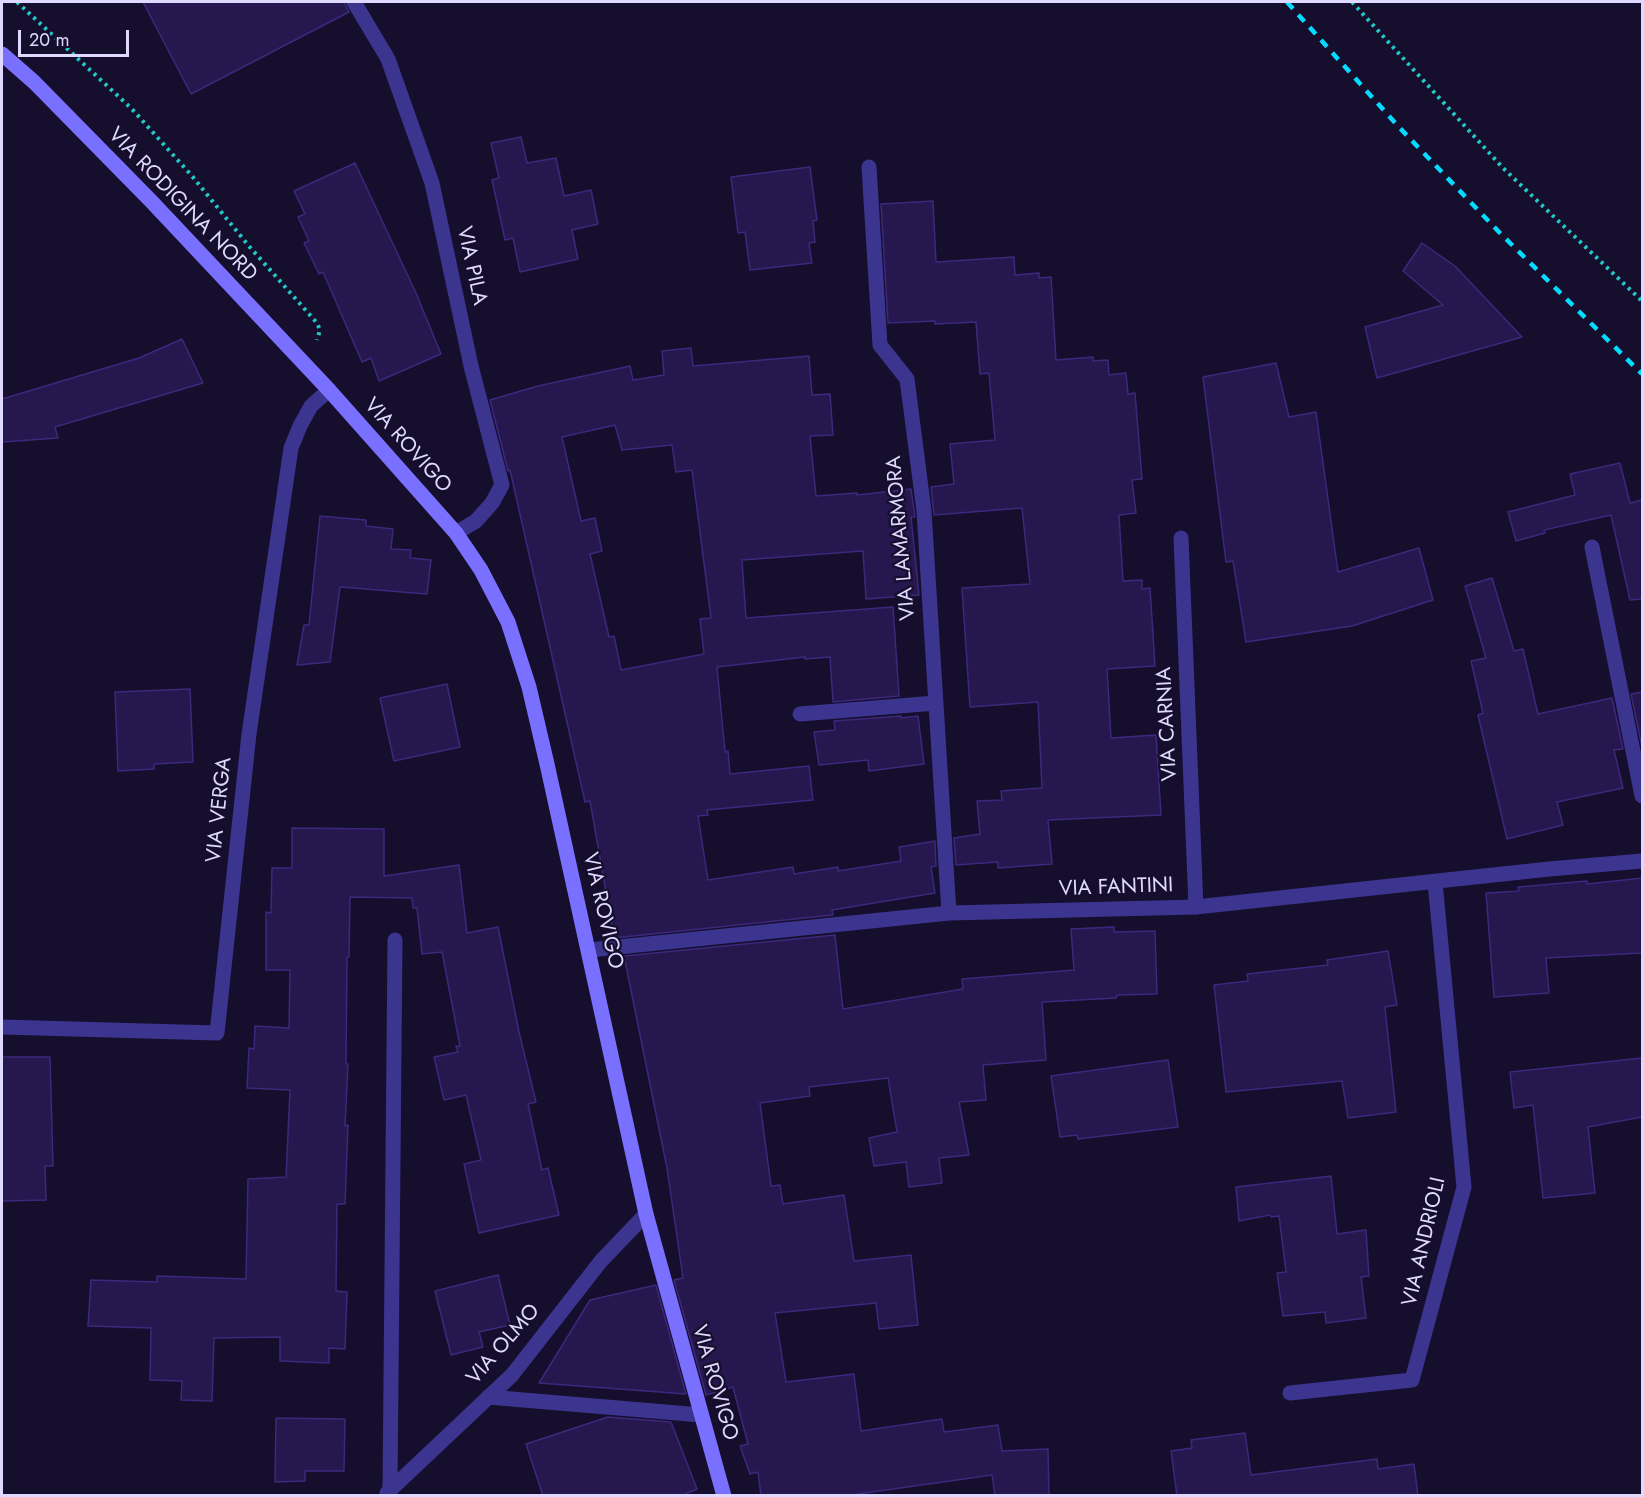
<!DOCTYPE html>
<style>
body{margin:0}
#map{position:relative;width:1644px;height:1497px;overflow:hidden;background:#150e2c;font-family:Jost,sans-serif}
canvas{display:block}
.frame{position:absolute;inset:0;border:3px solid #dfd9ff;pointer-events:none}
.scale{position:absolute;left:18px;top:30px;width:111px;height:27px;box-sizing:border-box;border:3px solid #dfd9ff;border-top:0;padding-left:8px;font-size:18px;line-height:21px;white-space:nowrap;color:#dfd9ff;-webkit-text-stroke:4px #150e2c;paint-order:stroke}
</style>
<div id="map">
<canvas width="1644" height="1497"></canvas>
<div class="frame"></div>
<div class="scale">20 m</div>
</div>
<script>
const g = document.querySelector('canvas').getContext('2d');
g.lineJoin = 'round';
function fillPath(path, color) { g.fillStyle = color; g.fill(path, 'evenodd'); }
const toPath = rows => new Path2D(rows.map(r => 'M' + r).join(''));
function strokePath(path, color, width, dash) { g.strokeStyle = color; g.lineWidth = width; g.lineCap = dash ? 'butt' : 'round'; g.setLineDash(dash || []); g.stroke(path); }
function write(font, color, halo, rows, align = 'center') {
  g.font = font + ' Jost,sans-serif'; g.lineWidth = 4.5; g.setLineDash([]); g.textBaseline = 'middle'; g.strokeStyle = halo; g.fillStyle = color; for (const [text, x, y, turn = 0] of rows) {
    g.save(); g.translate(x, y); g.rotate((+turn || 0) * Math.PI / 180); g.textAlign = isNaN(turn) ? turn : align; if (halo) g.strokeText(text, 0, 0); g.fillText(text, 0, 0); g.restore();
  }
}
const building = toPath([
 [143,2,344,2,349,12,191,94,143,2],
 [521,137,527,163,556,158,564,196,591,190,598,224,572,230,578,259,520,272,513,238,505,240,492,180,499,178,491,143,521,137],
 [355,163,416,293,441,354,379,381,371,358,362,362,323,272,319,274,304,243,309,241,298,217,305,214,294,191,355,163],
 [810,167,817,220,813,221,815,242,809,243,812,263,750,270,745,232,738,233,731,177,810,167],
 [933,201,936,262,1014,257,1015,275,1039,273,1039,278,1051,277,1056,360,1093,357,1093,361,1108,360,1109,375,1126,373,1128,394,1135,393,1142,479,1132,480,1136,513,1119,515,1123,581,1142,580,1142,589,1150,588,1155,666,1107,669,1111,738,1156,735,1161,815,1048,820,1052,864,998,868,998,862,956,865,954,838,980,834,977,801,1002,800,1001,791,1042,788,1038,702,970,707,962,588,1030,584,1022,508,934,515,931,487,954,484,950,444,995,440,989,373,980,374,976,322,935,324,935,321,888,323,881,204,933,201],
 [1422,243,1455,266,1522,337,1377,378,1365,327,1443,305,1403,271,1422,243],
 [182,339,203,383,55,427,58,438,2,442,2,399,139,358,182,339],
 [691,348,693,366,809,356,812,395,830,394,833,435,810,436,816,496,857,493,857,495,911,489,915,517,911,517,919,595,866,599,863,551,742,560,746,618,893,607,899,696,833,702,830,657,805,659,805,657,717,667,725,752,728,751,730,774,809,766,813,800,707,810,708,815,698,816,708,880,793,867,794,874,838,867,838,871,901,861,899,847,935,841,936,866,931,867,935,893,832,910,833,915,614,938,590,801,585,802,510,470,508,471,490,400,538,386,630,366,633,380,664,375,662,351,691,348],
 [615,425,622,450,672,445,676,472,692,470,711,618,700,619,704,654,621,670,614,636,609,637,590,554,602,551,595,518,581,521,562,437,615,425],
 [1276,363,1289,417,1316,412,1338,572,1419,548,1433,600,1352,626,1246,642,1233,561,1226,562,1203,377,1276,363],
 [1620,463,1630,503,1642,500,1642,599,1630,600,1611,515,1544,530,1545,533,1516,541,1508,512,1575,495,1570,474,1620,463],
 [320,516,366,520,366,526,393,529,391,549,411,550,410,558,431,560,427,594,340,587,330,662,297,665,304,625,309,625,320,516],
 [1492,578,1514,651,1523,649,1538,714,1612,698,1623,749,1614,750,1623,788,1557,802,1563,825,1507,839,1478,715,1483,713,1471,661,1486,658,1465,586,1492,578],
 [447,684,460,747,394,761,380,698,447,684],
 [190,689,193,762,154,764,154,769,118,771,115,692,190,689],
 [1642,692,1642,747,1631,694,1642,692],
 [901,716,901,718,918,716,924,764,869,771,868,760,819,765,814,732,835,730,834,721,901,716],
 [292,828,384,829,384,876,459,865,467,933,498,927,519,1032,536,1102,528,1104,542,1170,548,1168,559,1215,479,1233,464,1164,481,1160,466,1095,444,1100,434,1057,458,1052,456,1046,460,1046,442,952,422,954,417,908,413,908,412,898,350,897,349,957,347,957,346,1064,348,1064,345,1126,348,1125,345,1204,337,1204,336,1291,347,1292,345,1349,329,1348,329,1363,280,1361,280,1337,214,1338,212,1401,181,1400,182,1381,150,1380,151,1328,88,1326,91,1280,157,1282,157,1276,246,1279,248,1179,286,1177,290,1090,247,1088,249,1048,254,1049,255,1026,289,1028,290,970,266,970,266,912,271,913,272,868,292,868,292,828],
 [1642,878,1642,953,1546,958,1549,993,1494,997,1486,893,1519,891,1518,887,1587,881,1587,884,1642,878],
 [1114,927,1114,932,1155,931,1157,994,1117,995,1116,998,1042,1002,1046,1060,983,1065,986,1100,959,1102,969,1155,939,1158,942,1183,909,1187,906,1162,874,1166,869,1138,897,1132,888,1078,809,1087,810,1096,760,1103,771,1186,780,1185,783,1204,844,1195,854,1261,911,1255,918,1325,879,1329,876,1303,775,1313,786,1382,854,1374,861,1431,942,1419,944,1432,998,1425,1002,1451,1048,1449,1049,1496,995,1496,992,1475,844,1496,761,1496,758,1472,750,1474,740,1446,748,1444,733,1387,706,1395,674,1280,683,1278,667,1168,624,956,835,935,843,1009,963,989,962,979,1074,970,1071,929,1114,927],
 [1388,951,1397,1005,1385,1007,1396,1112,1348,1118,1342,1081,1226,1092,1214,985,1248,981,1247,974,1328,965,1327,960,1388,951],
 [2,1057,50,1057,53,1166,45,1166,46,1200,2,1201,2,1057],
 [1642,1058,1642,1117,1588,1127,1595,1193,1543,1198,1533,1105,1514,1108,1510,1072,1642,1058],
 [1168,1060,1178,1127,1078,1139,1077,1135,1060,1137,1051,1076,1168,1060],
 [1331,1176,1337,1234,1366,1230,1369,1276,1361,1277,1366,1318,1326,1323,1325,1312,1283,1316,1277,1273,1286,1272,1279,1216,1271,1217,1270,1215,1239,1221,1236,1187,1331,1176],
 [498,1275,510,1325,479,1332,483,1347,451,1355,435,1291,498,1275],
 [656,1285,686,1394,539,1383,590,1300,656,1285],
 [608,1417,671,1422,697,1489,681,1496,543,1496,526,1444,608,1417],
 [276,1418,345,1419,344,1471,305,1471,305,1481,275,1482,276,1418],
 [1245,1433,1251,1475,1377,1459,1378,1469,1414,1464,1418,1496,1177,1496,1171,1451,1192,1448,1191,1440,1245,1433]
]);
fillPath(building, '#26184f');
strokePath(building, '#3c287d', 1.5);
strokePath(toPath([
 [17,2,132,109,192,176,248,245,317,323,320,330,317,340],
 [1352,2,1503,168,1642,301]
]), '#24c8c6', 4, [3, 4.5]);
strokePath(toPath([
 [1181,538,1196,907]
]), '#3c358f', 15);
strokePath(toPath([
 [354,2,388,59,432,183,471,366,502,485,492,503,476,521,456,533],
 [869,167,880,345,907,379,924,511,949,913],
 [1592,547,1642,796],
 [800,714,936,703],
 [589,950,949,913,1196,907,1549,869,1642,861],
 [2,1027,217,1033,249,734,291,448,300,426,311,406,329,390],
 [1290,1393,1412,1380,1464,1187,1435,882],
 [488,1397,701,1415],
 [390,1488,395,940],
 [387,1493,512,1375,601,1261,646,1214]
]), '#3c358f', 15);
strokePath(toPath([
 [2,54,34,82,151,201,329,390,456,533,481,570,508,622,529,687,547,764,646,1214,724,1496]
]), '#7a70ff', 15);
strokePath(toPath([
 [1287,2,1397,125,1498,231,1642,374]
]), '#05dbff', 4.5, [9, 8]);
write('21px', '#dfd9ff', '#150e2c', [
 ["VIA RODIGINA NORD",182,205,46],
 ["VIA PILA",471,266,78],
 ["VIA ROVIGO",407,446,48],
 ["VIA LAMARMORA",902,538,-95],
 ["VIA CARNIA",1168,724,-93],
 ["VIA VERGA",220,810,-84],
 ["VIA FANTINI",1116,888,-2],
 ["VIA ROVIGO",602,911,77],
 ["VIA ANDRIOLI",1425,1242,-77],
 ["VIA OLMO",504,1345,-49],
 ["VIA ROVIGO",714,1383,74]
]);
</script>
